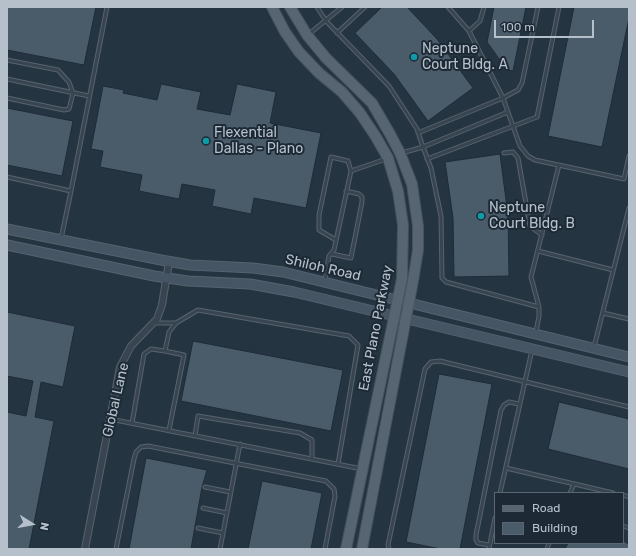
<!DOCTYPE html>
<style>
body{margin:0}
#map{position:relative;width:636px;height:556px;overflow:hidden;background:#243441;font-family:Rubik,sans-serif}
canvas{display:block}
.frame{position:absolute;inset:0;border:8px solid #b5c0cb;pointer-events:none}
.legend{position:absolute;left:494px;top:492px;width:130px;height:52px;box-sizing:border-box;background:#1d2a36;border:1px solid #5a6672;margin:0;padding:5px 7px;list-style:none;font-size:12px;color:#b5c0cb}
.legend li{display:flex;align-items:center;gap:8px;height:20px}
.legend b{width:20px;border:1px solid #5a6672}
.north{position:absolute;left:12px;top:504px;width:40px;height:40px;-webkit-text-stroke:3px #1d2a36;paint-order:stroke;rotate:101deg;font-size:11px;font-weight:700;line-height:16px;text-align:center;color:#b5c0cb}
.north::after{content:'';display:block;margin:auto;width:14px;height:18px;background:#b5c0cb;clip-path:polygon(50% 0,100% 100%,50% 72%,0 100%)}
.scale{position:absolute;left:494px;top:20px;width:100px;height:18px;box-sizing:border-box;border:2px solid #b5c0cb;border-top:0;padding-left:5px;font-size:12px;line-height:14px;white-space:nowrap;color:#b5c0cb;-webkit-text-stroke:3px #1d2a36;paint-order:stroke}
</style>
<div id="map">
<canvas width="636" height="556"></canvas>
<div class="frame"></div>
<ul class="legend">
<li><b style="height:5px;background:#566571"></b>Road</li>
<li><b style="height:11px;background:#4a5b6a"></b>Building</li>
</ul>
<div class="north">N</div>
<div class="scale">100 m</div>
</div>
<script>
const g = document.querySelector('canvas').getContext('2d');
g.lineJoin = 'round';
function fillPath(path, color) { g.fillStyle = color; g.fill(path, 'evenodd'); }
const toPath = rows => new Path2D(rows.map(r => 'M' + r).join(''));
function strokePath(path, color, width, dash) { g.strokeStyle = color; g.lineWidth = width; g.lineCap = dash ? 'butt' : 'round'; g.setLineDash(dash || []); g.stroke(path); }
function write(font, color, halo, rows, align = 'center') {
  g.font = font + ' Rubik,sans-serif'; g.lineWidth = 4; g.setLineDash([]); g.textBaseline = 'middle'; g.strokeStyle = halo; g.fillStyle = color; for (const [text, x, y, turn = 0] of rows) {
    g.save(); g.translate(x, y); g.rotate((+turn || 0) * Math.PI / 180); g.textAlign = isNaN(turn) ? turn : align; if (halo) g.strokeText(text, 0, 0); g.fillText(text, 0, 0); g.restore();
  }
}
const building = toPath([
 [7,7,96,7,84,65,7,50,7,7],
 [382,7,407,7,437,39,473,88,428,121,394,74,355,33,382,7],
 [494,7,526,7,513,71,507,70,487,42,494,7],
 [574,7,629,7,629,18,602,147,548,136,574,7],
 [161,84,201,92,197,109,230,115,237,84,276,92,270,123,321,133,306,208,254,198,251,214,212,206,215,190,182,184,179,199,139,191,142,175,100,167,103,151,91,149,103,86,124,90,123,93,157,100,161,84],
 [7,108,73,121,62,176,7,165,7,108],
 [500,154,508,215,509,276,454,277,453,218,445,162,500,154],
 [7,312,75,326,63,387,41,382,35,417,54,421,29,549,7,549,7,412,26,416,33,381,7,376,7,312],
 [193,341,343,370,331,431,181,401,193,341],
 [439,374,492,384,460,549,441,549,406,542,439,374],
 [559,402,629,419,629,469,548,449,559,402],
 [146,458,207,470,202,487,191,549,129,549,146,458],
 [262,481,322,493,311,549,248,549,262,481],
 [623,541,629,544,629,549,565,549,568,543,623,543,623,541]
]);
fillPath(building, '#4a5b6a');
strokePath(building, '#1f2c38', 1);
const service = toPath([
 [317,7,326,21,389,86,417,129,423,147,402,153],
 [448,7,469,31,503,98,520,146,528,156,535,160,624,179,629,156],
 [469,31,480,21,484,7],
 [337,33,365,7],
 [309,34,342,7],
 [7,60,58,70,69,82,73,93,69,109,64,110,7,98],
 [7,79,89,96],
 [508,112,423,147,431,168,441,216,442,278,446,282,539,307,539,316,536,332],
 [418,133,503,98,518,90,522,83,538,7],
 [504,153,513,152,518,158,530,226,542,235],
 [427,159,537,117,559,7],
 [7,177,71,191,61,239],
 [71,191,107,7],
 [336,240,319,230,319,215,331,157,348,161,351,171],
 [538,251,613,270],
 [332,254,351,258,362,202,362,197,359,194,346,191],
 [325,280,329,256,334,250,351,171,386,159],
 [539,307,531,277,559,165],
 [603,313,629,319],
 [154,323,176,323,198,310,349,336,358,345,338,464],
 [594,347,629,208],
 [165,351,169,332,176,323],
 [110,419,362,469],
 [132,423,144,354,151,349,165,351,184,355,169,430],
 [195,436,198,416,300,433,312,440,312,459],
 [506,468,613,493],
 [205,487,230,492],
 [500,493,532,350],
 [570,493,574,484],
 [623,495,629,497],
 [203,508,227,513],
 [623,526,629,528],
 [198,528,223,533],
 [489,545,478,543,476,540,476,535,501,410,504,405,509,402,519,404],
 [116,549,134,459,136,452,141,447,148,446,326,481,334,489,335,496,325,549],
 [220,549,240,444],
 [389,549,388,545,425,369,431,362,440,361,629,407],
 [489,549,495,518],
 [547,549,549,543]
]);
const minor = toPath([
 [85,549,120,367,131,346,157,319,162,305,169,262]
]);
const secondary = toPath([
 [7,229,161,260,190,265,253,268,283,272,629,357],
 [7,245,154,276,188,281,250,284,294,292,629,372]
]);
const primary = toPath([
 [272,7,285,32,299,52,319,73,342,92,360,113,376,137,388,158,398,191,403,225,402,279,346,549],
 [290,7,307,35,326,58,372,103,390,134,400,153,412,184,418,226,418,250,413,281,362,549]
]);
strokePath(service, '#56636e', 5);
strokePath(minor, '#56636e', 8);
strokePath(secondary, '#56636e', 11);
strokePath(primary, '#45515d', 12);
strokePath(service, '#384551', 3);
strokePath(minor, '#384551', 6);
strokePath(secondary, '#465564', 9);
strokePath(primary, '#566571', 10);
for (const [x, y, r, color] of [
 [414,57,4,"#0f9aa8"],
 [206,141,4,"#0f9aa8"],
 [481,216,4,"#0f9aa8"]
]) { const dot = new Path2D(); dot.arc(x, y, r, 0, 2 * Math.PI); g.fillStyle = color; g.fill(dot); strokePath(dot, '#1d2a36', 1.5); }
write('14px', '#b5c0cb', '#1d2a36', [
 ["Neptune",422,49],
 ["Court Bldg. A",422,65],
 ["Flexential",214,133],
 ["Dallas - Plano",214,149],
 ["Neptune",489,208],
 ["Court Bldg. B",489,224]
], 'left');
write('14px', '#b5c0cb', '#1d2a36', [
 ["Shiloh Road",323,268,13],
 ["East Plano Parkway",376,328,-79],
 ["Global Lane",116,400,-77]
]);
</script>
